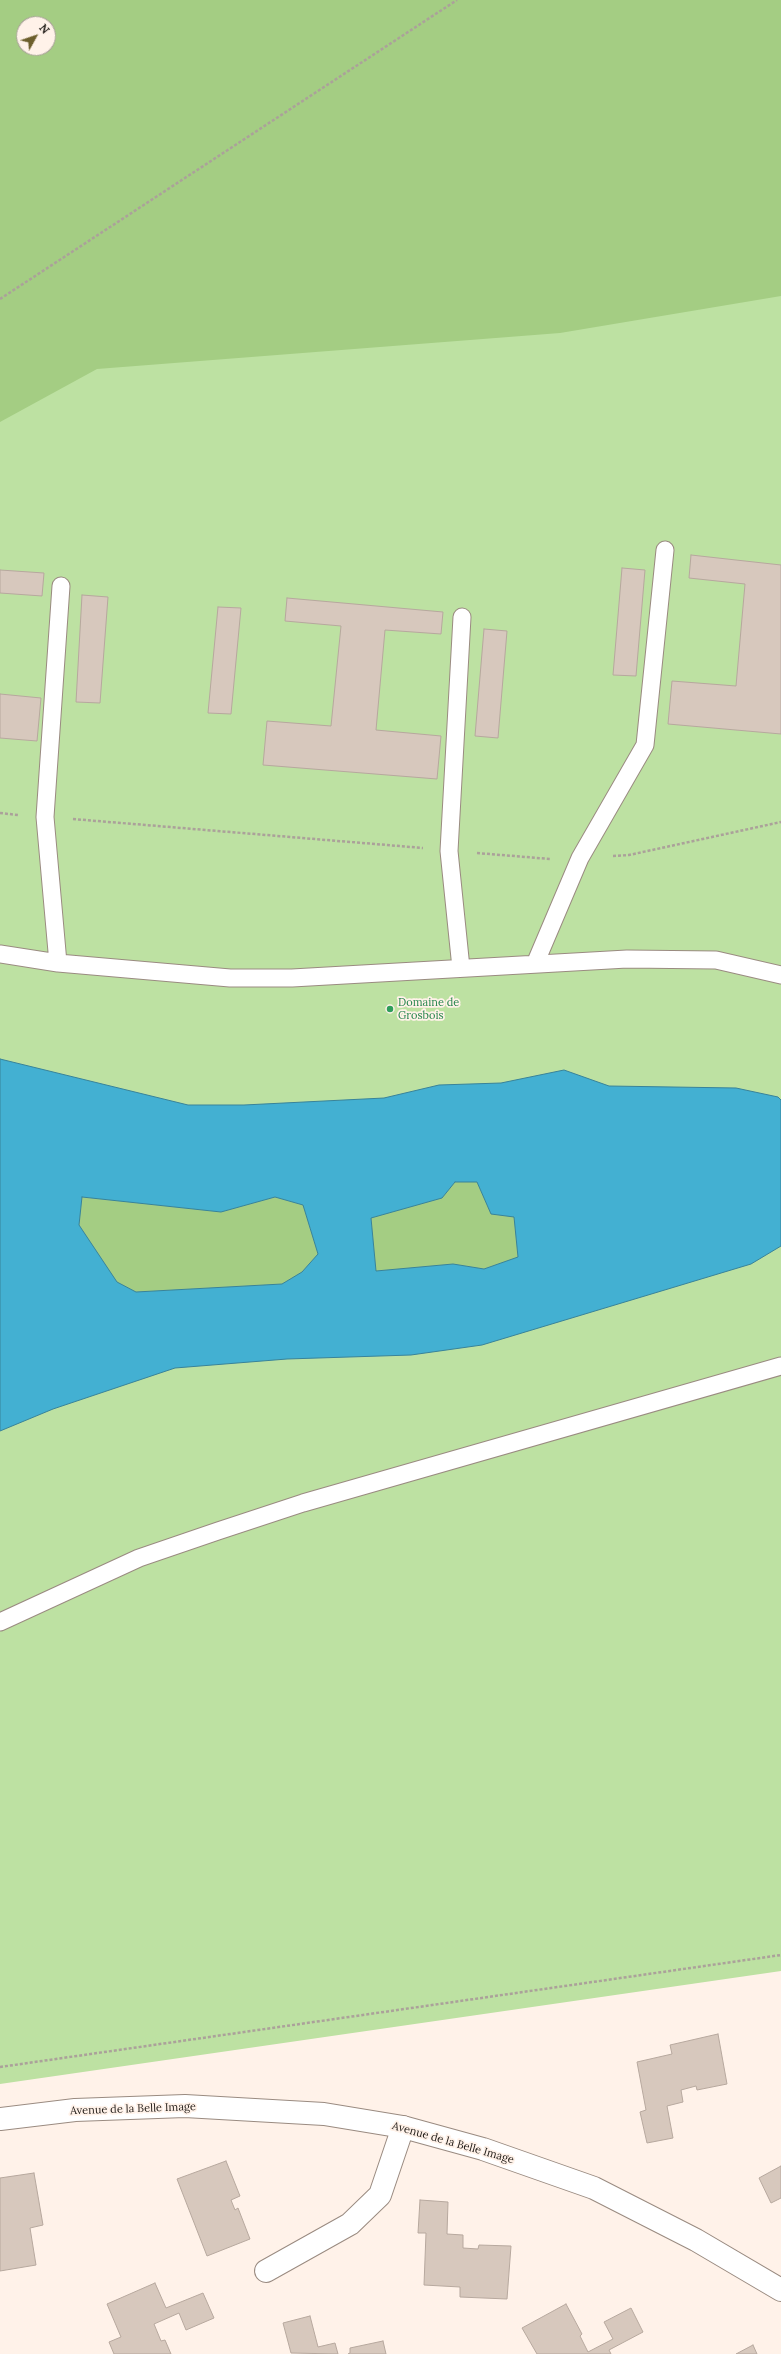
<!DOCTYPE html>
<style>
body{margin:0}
#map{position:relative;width:781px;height:2354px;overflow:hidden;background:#fff2e9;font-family:Lora,serif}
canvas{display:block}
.north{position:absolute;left:16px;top:16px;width:40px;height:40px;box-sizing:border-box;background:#fff2e9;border:1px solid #a59c95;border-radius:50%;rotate:50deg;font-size:11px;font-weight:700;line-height:16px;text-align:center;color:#1f1a16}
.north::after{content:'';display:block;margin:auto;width:14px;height:18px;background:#6d5f2c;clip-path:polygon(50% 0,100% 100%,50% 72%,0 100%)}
</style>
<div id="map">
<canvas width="781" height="2354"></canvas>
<div class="north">N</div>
</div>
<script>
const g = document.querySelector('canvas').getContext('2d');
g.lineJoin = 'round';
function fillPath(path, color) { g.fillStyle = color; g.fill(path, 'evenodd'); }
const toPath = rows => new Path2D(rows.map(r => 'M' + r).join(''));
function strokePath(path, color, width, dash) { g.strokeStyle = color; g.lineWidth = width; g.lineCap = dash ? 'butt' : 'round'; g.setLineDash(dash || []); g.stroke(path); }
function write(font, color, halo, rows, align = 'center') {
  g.font = font + ' Lora,serif'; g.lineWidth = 3.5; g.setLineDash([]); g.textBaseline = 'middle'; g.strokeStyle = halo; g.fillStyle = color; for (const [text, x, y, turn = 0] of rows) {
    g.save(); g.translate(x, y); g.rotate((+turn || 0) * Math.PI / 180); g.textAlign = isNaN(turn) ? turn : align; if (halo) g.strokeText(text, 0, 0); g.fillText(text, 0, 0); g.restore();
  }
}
fillPath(toPath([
 [0,0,781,0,781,1971,0,2084],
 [24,24,48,24,48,48,24,48]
]), '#bde1a2');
fillPath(toPath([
 [0,0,781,0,781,296,560,333,97,369,0,422],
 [24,24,48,24,48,48,24,48],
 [455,1182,477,1182,491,1214,514,1216,518,1257,484,1269,453,1264,376,1271,371,1218,442,1198],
 [82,1197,221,1212,275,1197,303,1205,318,1254,302,1272,282,1284,136,1292,117,1282,79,1225]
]), '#a4cd83');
const water = toPath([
 [0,1059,188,1105,244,1105,384,1098,439,1085,501,1083,564,1070,609,1086,736,1088,778,1097,781,1100,781,1246,751,1264,482,1345,411,1355,287,1359,175,1368,53,1409,0,1431,0,1059],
 [455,1182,477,1182,491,1214,514,1217,518,1257,484,1269,453,1264,376,1271,371,1218,442,1198,455,1182],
 [82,1197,221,1212,275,1197,303,1205,318,1254,302,1272,282,1284,136,1292,117,1282,79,1225,82,1197]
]);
fillPath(water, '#43b0d2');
strokePath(water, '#38839a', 1);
const building = toPath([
 [691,555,781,565,781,734,668,724,672,681,736,686,745,584,689,578,691,555],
 [622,568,645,570,636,676,613,675,622,568],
 [0,570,44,573,42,596,0,593,0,570],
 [82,595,108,597,100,703,76,702,82,595],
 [287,598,443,612,441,634,385,630,376,730,441,736,437,779,263,765,267,721,331,726,341,626,285,621,287,598],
 [218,607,241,608,231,714,208,713,218,607],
 [484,629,507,631,498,738,475,736,484,629],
 [0,694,41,698,37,741,0,738,0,694],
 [718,2034,727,2084,697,2090,696,2086,681,2090,683,2102,667,2106,673,2138,647,2143,640,2112,646,2110,637,2062,672,2054,670,2045,718,2034],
 [226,2161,240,2196,231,2200,235,2210,238,2208,250,2239,207,2256,177,2179,226,2161],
 [781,2166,781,2198,771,2203,759,2178,781,2166],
 [34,2173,43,2225,30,2228,36,2265,0,2271,0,2178,34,2173],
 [420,2200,448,2202,447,2234,463,2235,463,2248,478,2249,479,2245,511,2246,507,2299,460,2297,460,2287,424,2285,426,2233,418,2233,420,2200],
 [155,2283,166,2308,203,2293,214,2318,186,2330,179,2313,154,2324,161,2341,165,2340,171,2354,114,2354,109,2342,121,2337,107,2304,155,2283],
 [566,2304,582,2334,580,2336,588,2352,613,2339,604,2322,631,2308,643,2332,609,2350,611,2354,537,2354,522,2328,566,2304],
 [310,2316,318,2347,335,2343,338,2354,291,2353,283,2323,310,2316],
 [383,2341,386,2354,348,2354,350,2353,350,2348,383,2341],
 [753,2345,757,2354,736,2354,753,2345]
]);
fillPath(building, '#d7c8bd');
strokePath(building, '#b7a89e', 1);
const service = toPath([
 [0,954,58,963,230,978,292,978,627,959,716,960,781,975],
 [58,963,45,817,61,586],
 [535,964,580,858,645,745,665,550],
 [461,968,449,851,462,617],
 [0,1622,139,1558,218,1531,303,1503,781,1366]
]);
const minor = toPath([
 [266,2271,350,2224,380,2195,403,2127]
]);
const tertiary = toPath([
 [0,2119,75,2110,185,2106,324,2114,403,2127,483,2149,594,2188,696,2240,781,2290]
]);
strokePath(service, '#9a8b81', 19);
strokePath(minor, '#9a8b81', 24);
strokePath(tertiary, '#9a8b81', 24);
strokePath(toPath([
 [0,299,457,0],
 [0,813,18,815],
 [73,819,423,848],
 [477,853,550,859],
 [613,856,629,855,781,822],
 [0,2067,781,1955]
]), '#aba19a', 2.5, [3, 2]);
strokePath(service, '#fff', 17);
strokePath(minor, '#fff', 22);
strokePath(tertiary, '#fff', 22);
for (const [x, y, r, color] of [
 [390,1009,4,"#2e9e5b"]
]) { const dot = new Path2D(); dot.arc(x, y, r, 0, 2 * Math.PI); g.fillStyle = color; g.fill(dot); strokePath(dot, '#fff2e9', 1.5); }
write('11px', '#27864d', '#fff2e9', [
 ["Domaine de",398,1003],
 ["Grosbois",398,1016]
], 'left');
write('11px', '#1f1a16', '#fff2e9', [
 ["Avenue de la Belle Image",133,2109,-2],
 ["Avenue de la Belle Image",453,2143,16]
]);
</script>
